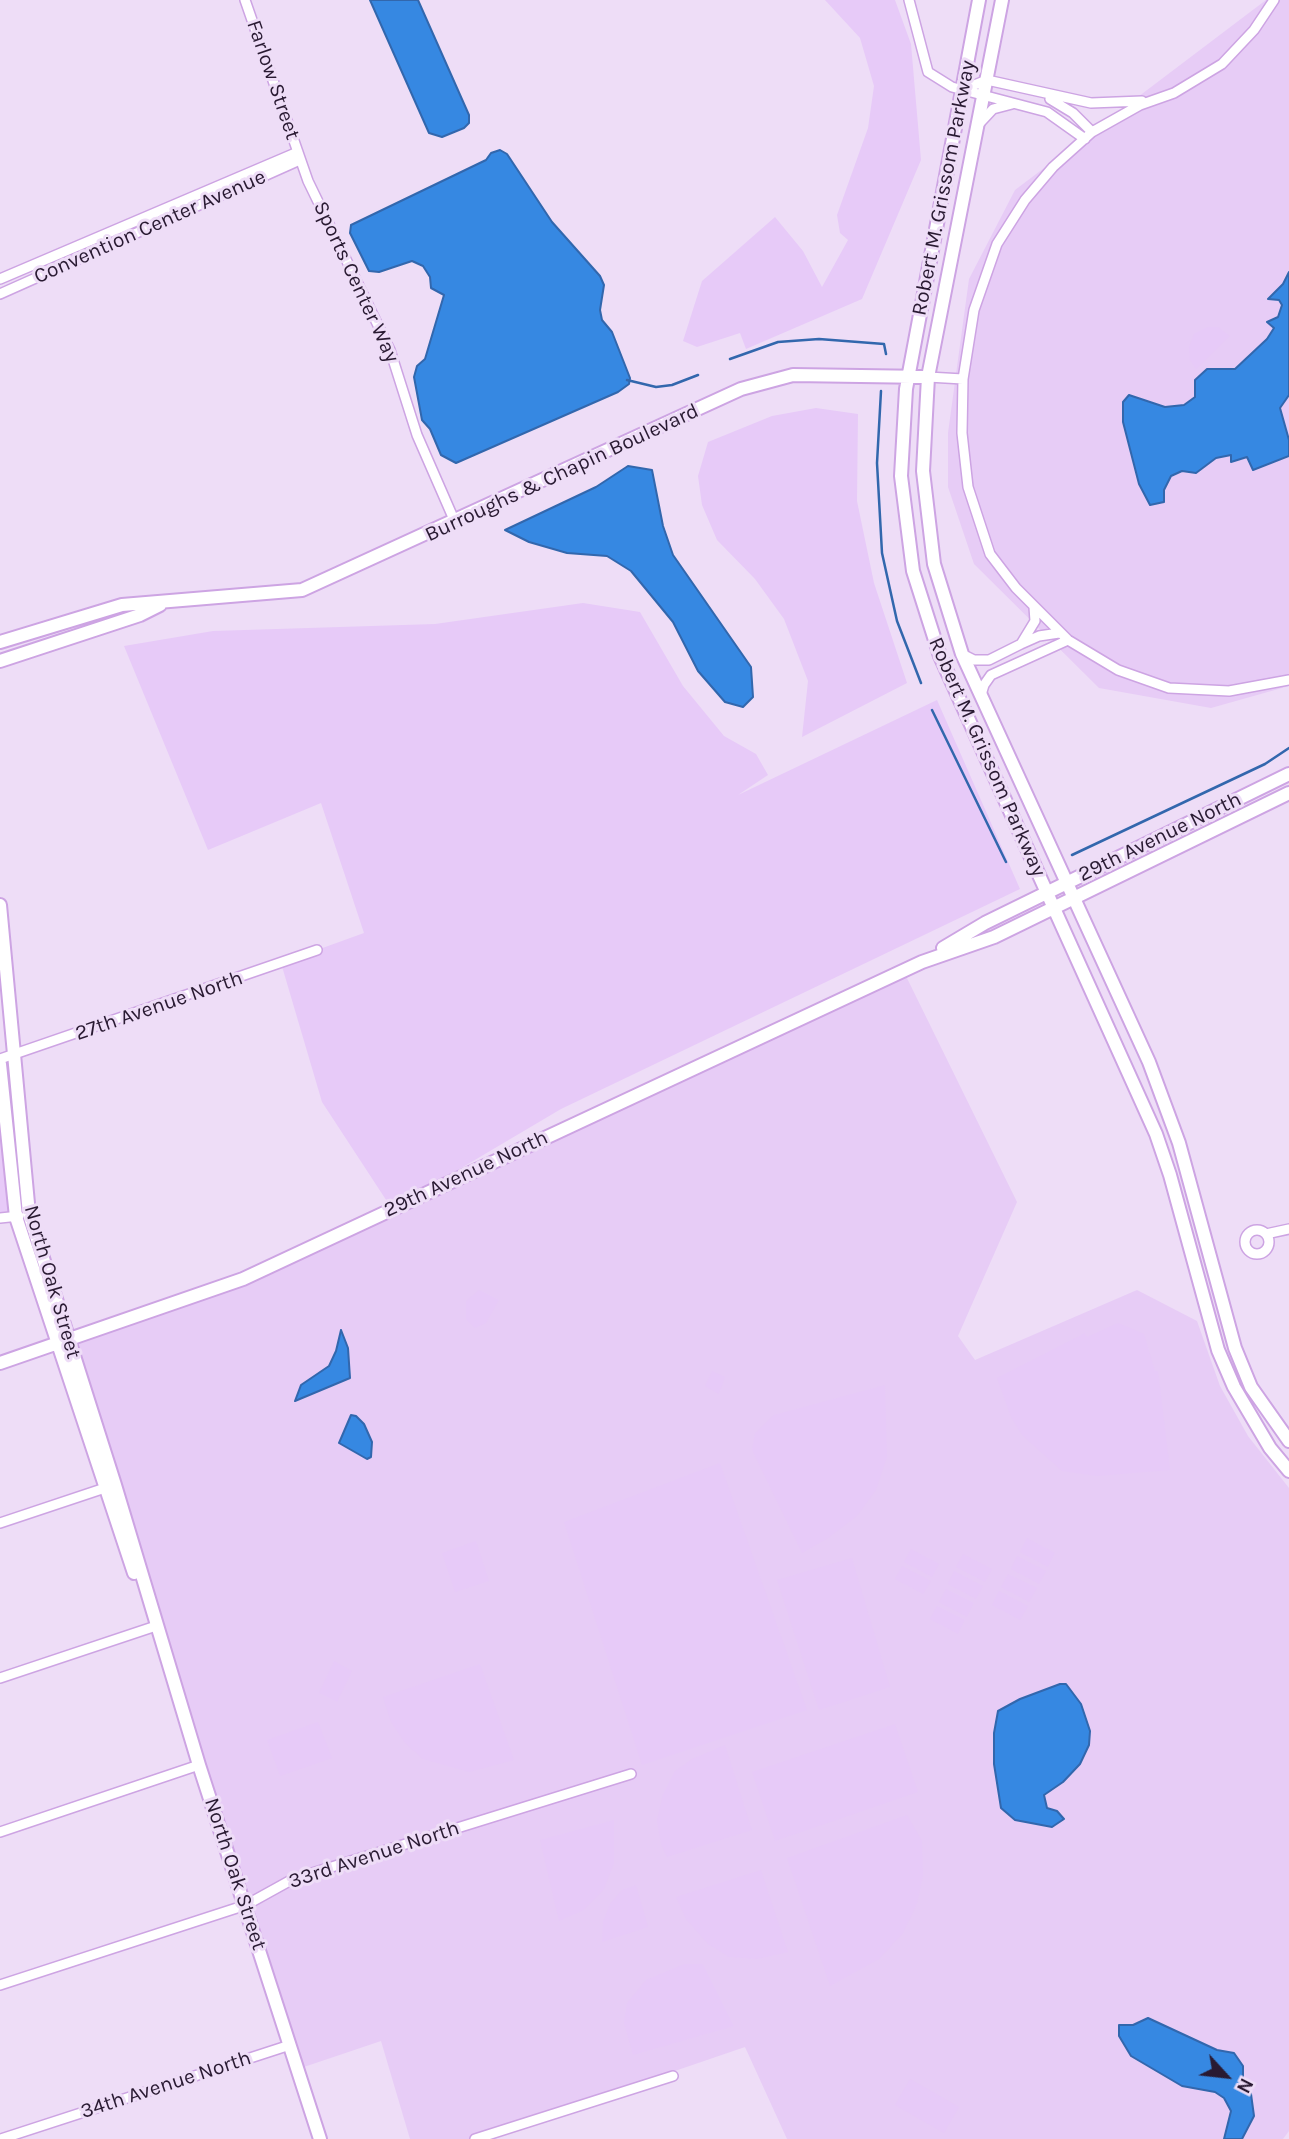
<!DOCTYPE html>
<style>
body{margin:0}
#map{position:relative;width:1289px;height:2139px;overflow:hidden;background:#eeddf7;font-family:Karla,sans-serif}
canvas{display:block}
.north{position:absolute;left:1191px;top:2041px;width:70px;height:70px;-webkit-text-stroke:5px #eeddf7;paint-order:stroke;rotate:117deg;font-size:19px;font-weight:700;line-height:28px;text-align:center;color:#291a32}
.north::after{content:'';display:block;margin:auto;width:24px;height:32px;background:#291a32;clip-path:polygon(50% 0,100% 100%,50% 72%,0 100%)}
</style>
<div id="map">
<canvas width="1289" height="2139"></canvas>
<div class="north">N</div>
</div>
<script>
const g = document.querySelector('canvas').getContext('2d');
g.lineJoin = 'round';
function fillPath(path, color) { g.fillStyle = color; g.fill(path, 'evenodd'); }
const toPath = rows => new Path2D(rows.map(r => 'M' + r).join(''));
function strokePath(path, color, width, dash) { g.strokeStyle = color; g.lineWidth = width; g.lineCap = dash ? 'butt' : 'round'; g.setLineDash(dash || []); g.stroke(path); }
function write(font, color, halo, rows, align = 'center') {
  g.font = font + ' Karla,sans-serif'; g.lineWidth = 6; g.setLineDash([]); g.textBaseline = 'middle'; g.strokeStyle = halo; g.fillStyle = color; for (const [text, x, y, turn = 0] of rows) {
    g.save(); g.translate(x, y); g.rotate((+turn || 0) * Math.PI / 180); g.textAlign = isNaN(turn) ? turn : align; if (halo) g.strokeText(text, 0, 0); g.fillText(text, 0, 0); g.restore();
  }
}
fillPath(toPath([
 [1266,0,1289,0,1289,686,1211,708,1099,688,974,564,948,487,948,433,969,279,1015,190],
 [903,970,1017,1202,958,1336,975,1360,1137,1290,1197,1321,1220,1386,1248,1436,1289,1488,1289,2131,1283,2139,787,2139,745,2047,476,2139,410,2139,381,2041,298,2069,68,1339,213,1291]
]), '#e7ccf6');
fillPath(toPath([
 [825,0,895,0,911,44,921,160,862,299,746,349,740,333,697,347,683,341,702,281,775,217,803,251,822,287,848,240,840,233,837,215,868,128,874,86,860,38],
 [1208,327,1218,327,1230,336,1196,369,1190,360,1189,347,1194,334],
 [816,408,858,414,857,501,874,583,907,683,802,737,808,681,784,619,755,579,717,540,702,505,698,476,708,442,772,416],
 [583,603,640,612,683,686,724,736,756,754,768,775,738,795,937,700,1020,889,561,1109,392,1209,322,1102,281,963,364,933,321,803,208,850,124,646,213,631,435,624],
 [0,1064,16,1217,0,1218],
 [479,1290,499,1300,486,1323,475,1328,466,1319,466,1301],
 [1118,1323,1144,1334,1155,1371,1158,1371,1170,1470,1097,1476,1062,1471,1022,1435,1011,1417,997,1378,1085,1333,1087,1337],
 [712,1371,725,1377,719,1394,705,1386],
 [885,1385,887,1457,876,1490,857,1516,828,1538,802,1553,752,1450,755,1433,774,1415],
 [720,1463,807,1710,642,1765,564,1522],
 [1027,1538,1055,1553,1048,1567,1020,1552],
 [476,1541,489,1581,455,1592,442,1553],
 [911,1549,939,1564,932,1577,904,1562],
 [963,1554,992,1569,985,1582,956,1567],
 [1017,1556,1046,1571,1039,1584,1011,1569],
 [852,1558,890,1687,819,1710,777,1580],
 [902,1566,931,1581,923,1594,895,1579],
 [954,1571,983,1586,976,1599,948,1584],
 [1008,1574,1037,1588,1029,1602,1001,1587],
 [946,1589,974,1603,967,1617,939,1602],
 [999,1591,1028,1606,1020,1620,992,1605],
 [937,1606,965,1620,958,1634,930,1619],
 [334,1661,352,1671,337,1702,319,1693],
 [480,1664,514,1760,469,1772,423,1759,405,1743,391,1722,383,1697],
 [318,1722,332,1758,280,1776,267,1740],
 [895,1724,918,1792,775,1841,752,1772],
 [725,1745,752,1830,667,1857,661,1844,657,1821,663,1794,674,1772,692,1759],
 [907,1815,922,1841,923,1876,917,1904,903,1933,879,1959,830,1986,787,1858],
 [614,1820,614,1863,604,1889,584,1910,559,1921,540,1840],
 [761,1870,788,1952,757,1959,729,1957,708,1944,686,1919,676,1897],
 [636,1885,648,1927,602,1942,603,1922,610,1904,622,1890],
 [684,1964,703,1964,734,2026,633,2055,624,2023,627,2003,646,1980],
 [910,2079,959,2107,944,2133,895,2105]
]), '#e7caf8');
const water = toPath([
 [370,0,418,0,469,115,469,123,464,128,442,137,429,133,370,0],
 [500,150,507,154,552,222,600,276,604,285,600,310,602,320,612,332,630,378,629,384,618,392,456,463,441,455,430,429,422,420,414,377,417,366,425,359,444,295,431,288,430,277,423,266,412,261,379,272,369,271,350,233,351,225,486,160,491,153,500,150],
 [1289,272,1289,395,1280,408,1289,440,1289,456,1253,470,1247,457,1231,462,1231,455,1216,458,1196,473,1182,471,1171,476,1164,490,1164,502,1150,505,1139,484,1123,422,1123,402,1129,395,1165,407,1184,405,1195,397,1195,380,1207,369,1235,369,1267,339,1274,328,1267,322,1278,317,1282,305,1279,300,1268,299,1283,284,1289,272],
 [628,466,652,470,663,526,673,555,751,667,753,697,743,707,725,702,698,671,673,622,631,571,607,556,567,553,529,542,505,530,596,487,628,466],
 [341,1330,348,1348,350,1378,295,1401,301,1385,329,1366,336,1351,341,1330],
 [351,1415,356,1416,364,1424,372,1442,371,1457,367,1459,339,1443,351,1415],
 [1060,1684,1066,1684,1081,1704,1090,1731,1089,1745,1080,1764,1063,1782,1044,1795,1047,1808,1057,1811,1064,1819,1052,1827,1015,1820,1001,1808,994,1764,994,1733,998,1711,1020,1699,1060,1684],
 [1148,2018,1217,2050,1234,2053,1243,2066,1243,2081,1251,2094,1254,2116,1242,2139,1224,2139,1231,2111,1224,2098,1215,2092,1182,2086,1131,2056,1119,2036,1119,2025,1133,2025,1148,2018]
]);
fillPath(water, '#3688e2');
strokePath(water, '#3267ad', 2);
strokePath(toPath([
 [730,359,778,342,819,339,884,344,886,354],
 [627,380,656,387,672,385,698,375],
 [881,391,877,463,882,553,897,621,921,683],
 [932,710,1006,862],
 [1072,855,1265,764,1289,748]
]), '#3267ad', 2.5);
const street = toPath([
 [245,0,308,181,390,350,417,435,455,522],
 [909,0,928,72,952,87,1047,112,1085,139],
 [1274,0,1254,30,1222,64,1174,93,1140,105,1092,132,1053,167,1025,200,997,244,974,310,963,379,962,433,968,487,990,554,1016,588,1068,640,1118,670,1169,688,1229,691,1289,680],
 [964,89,987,80,1091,103,1142,101],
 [1050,99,1073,113,1092,132],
 [978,125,993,109,1012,104],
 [0,279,298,152],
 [0,294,300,160],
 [928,377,963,379],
 [1021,644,1039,636,1059,633],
 [962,654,974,660,989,660,1021,644,1035,621,1034,607],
 [981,695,984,685,991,675,1068,640],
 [0,1059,317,950],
 [0,1218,19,1216],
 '1245 1242a12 12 0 1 1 24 0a12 12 0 1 1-24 0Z',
 [1266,1234,1289,1229],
 [0,1523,111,1486],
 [0,1678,156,1626],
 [0,1832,199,1765],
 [0,1985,246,1905,293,1879,631,1774],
 [1,2139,290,2045],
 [475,2139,673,2076]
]);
const secondary = toPath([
 [979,0,906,389,901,476,913,571,940,656,1156,1134,1170,1175,1218,1350,1234,1387,1270,1448,1289,1471],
 [1002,0,928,377,923,471,934,564,962,654,1149,1062,1179,1143,1235,1348,1251,1387,1289,1441],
 [0,642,122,605,302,590,741,389,793,375,928,377],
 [0,661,140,615,160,605],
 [0,905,29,1214,115,1485,199,1765,320,2139],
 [943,948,985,923,1289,774],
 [0,1064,16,1217,134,1573],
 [0,1363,243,1279,922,962,994,937,1289,793]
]);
strokePath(street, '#cda4e3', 12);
strokePath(secondary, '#cda4e3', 16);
strokePath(street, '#fff', 9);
strokePath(secondary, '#fff', 12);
write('21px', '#291a32', '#eeddf7', [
 ["Farlow Street",273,80,71],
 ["Robert M. Grissom Parkway",944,188,-79],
 ["Convention Center Avenue",150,227,-24],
 ["Sports Center Way",356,282,65],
 ["Burroughs & Chapin Boulevard",562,473,-25],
 ["Robert M. Grissom Parkway",987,757,66],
 ["29th Avenue North",1160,837,-26],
 ["27th Avenue North",159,1006,-19],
 ["29th Avenue North",466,1174,-25],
 ["North Oak Street",52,1282,74],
 ["33rd Avenue North",374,1855,-18],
 ["North Oak Street",235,1874,72],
 ["34th Avenue North",166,2085,-18]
]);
</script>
